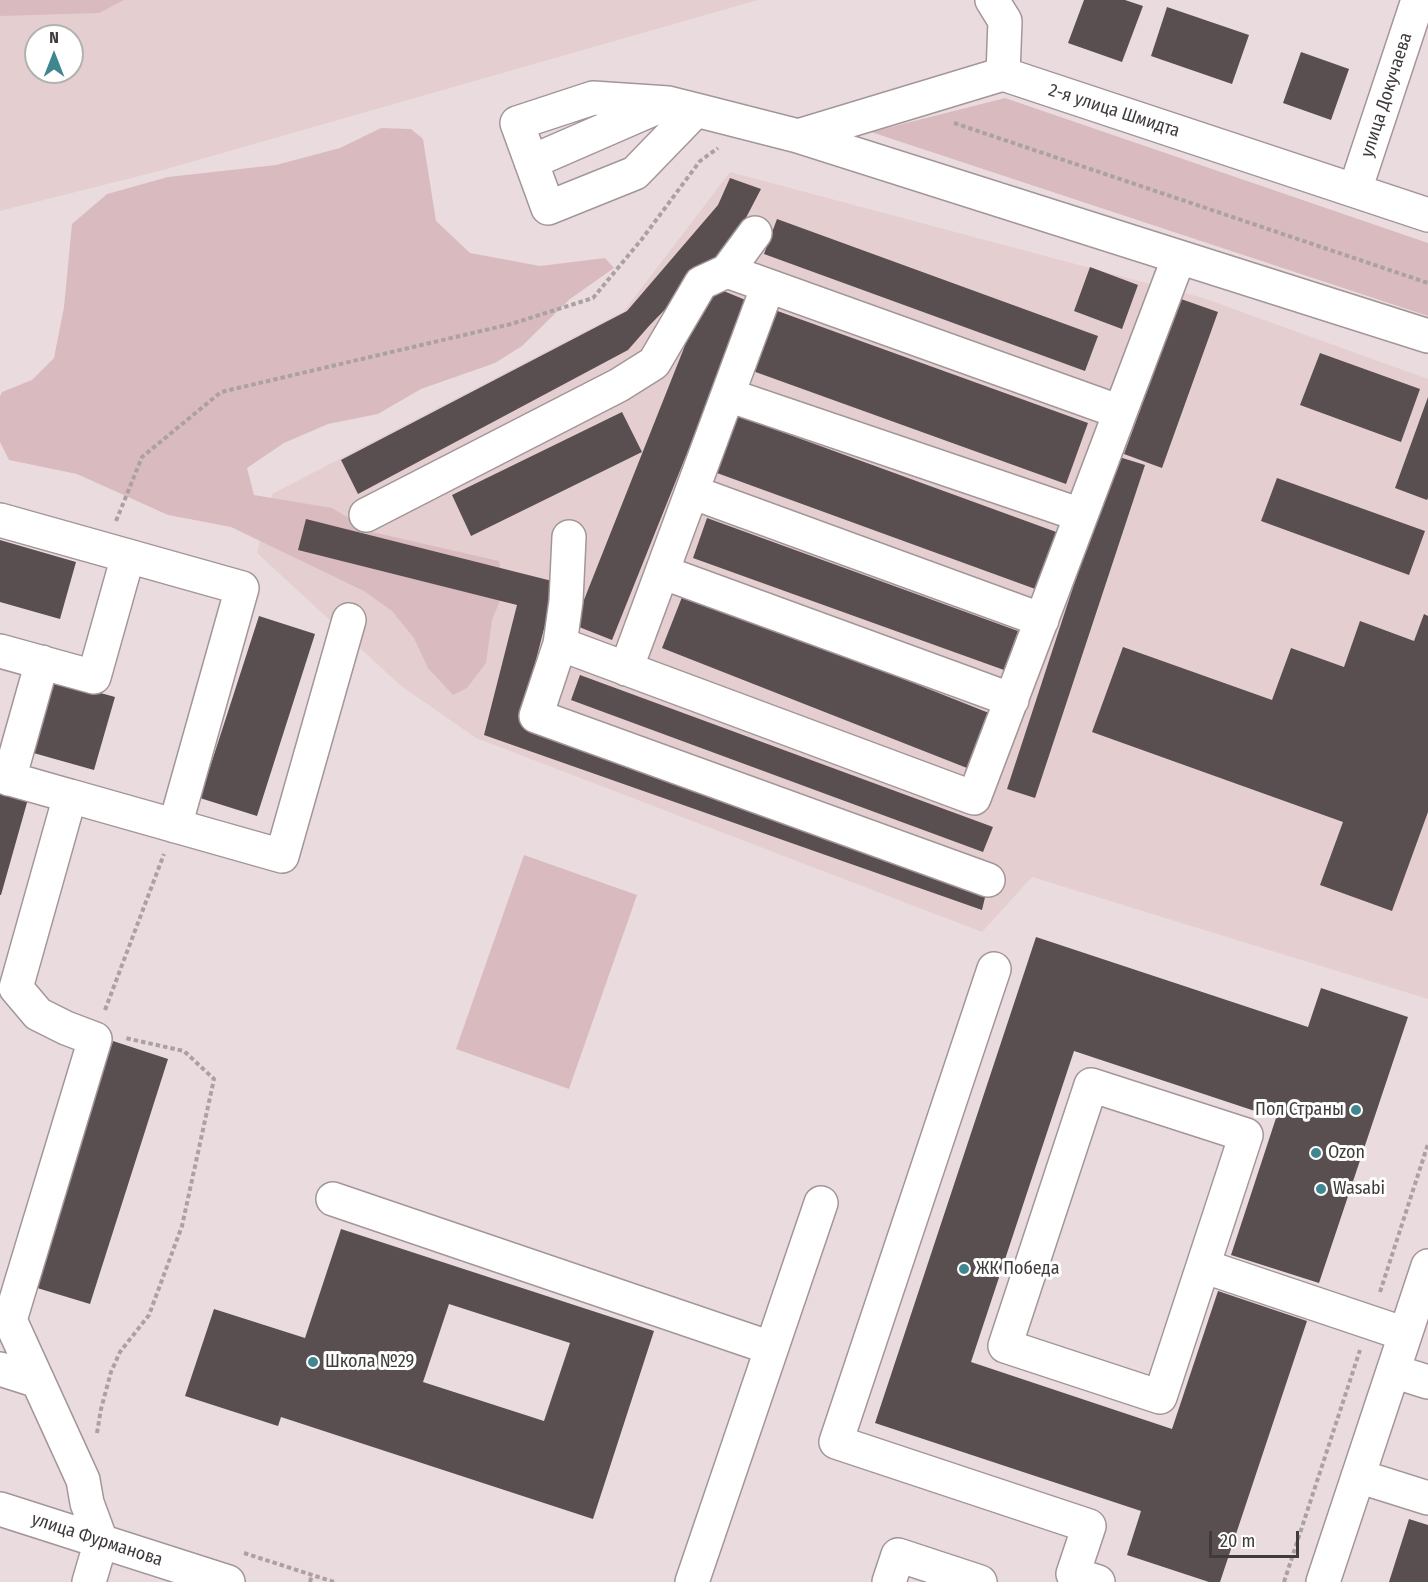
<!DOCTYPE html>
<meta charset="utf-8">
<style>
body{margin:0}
#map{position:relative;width:1428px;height:1582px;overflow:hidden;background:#eadcde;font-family:"Fira Sans Condensed",sans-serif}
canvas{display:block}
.north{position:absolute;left:24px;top:24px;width:60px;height:60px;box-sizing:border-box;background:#fff;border:2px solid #b3b1b1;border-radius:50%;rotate:0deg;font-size:16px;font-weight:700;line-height:24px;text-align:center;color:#403b3b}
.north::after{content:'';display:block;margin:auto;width:21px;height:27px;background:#408691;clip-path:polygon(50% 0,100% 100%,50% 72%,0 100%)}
.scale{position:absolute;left:1209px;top:1531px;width:90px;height:27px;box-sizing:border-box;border:3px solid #403b3b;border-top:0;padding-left:8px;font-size:18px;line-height:21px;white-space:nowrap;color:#403b3b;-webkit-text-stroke:4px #fff;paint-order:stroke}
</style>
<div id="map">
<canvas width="1428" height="1582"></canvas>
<div class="north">N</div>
<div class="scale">20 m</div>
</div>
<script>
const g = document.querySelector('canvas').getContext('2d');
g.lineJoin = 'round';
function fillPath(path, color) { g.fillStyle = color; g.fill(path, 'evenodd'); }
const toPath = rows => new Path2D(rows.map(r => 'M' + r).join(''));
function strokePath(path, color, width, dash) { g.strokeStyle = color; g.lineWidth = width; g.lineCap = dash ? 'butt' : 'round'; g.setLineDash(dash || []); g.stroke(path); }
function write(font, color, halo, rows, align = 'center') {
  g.font = font + ' "Fira Sans Condensed",sans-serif'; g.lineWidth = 6; g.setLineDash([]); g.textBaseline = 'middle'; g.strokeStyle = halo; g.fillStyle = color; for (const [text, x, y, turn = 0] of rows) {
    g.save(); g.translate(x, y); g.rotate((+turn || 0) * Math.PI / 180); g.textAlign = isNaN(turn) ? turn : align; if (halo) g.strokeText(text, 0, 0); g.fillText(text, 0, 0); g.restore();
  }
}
fillPath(toPath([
 [0,0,758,0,163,170,0,211],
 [36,36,72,36,72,72,36,72],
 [730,172,1203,298,1428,379,1428,999,1032,877,982,932,476,738,401,686,257,553,272,494,624,311]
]), '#e4ced0');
fillPath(toPath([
 [0,0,124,0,99,13,0,16],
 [1005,98,1428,243,1428,316,871,132],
 [381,128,411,129,423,139,436,221,470,253,540,266,605,258,614,268,570,299,522,346,495,363,421,389,378,414,328,424,284,443,247,468,254,495,332,508,372,532,499,561,504,591,492,620,486,663,467,688,453,695,428,668,414,638,392,611,364,591,231,527,168,515,77,474,9,460,0,442,0,396,2,392,32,380,54,358,64,307,72,224,107,194,168,177,276,165,340,148],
 [524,855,637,895,569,1089,456,1049]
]), '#d9bbbf');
fillPath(toPath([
 [1084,0,1125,0,1143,6,1122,62,1068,43],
 [1167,7,1249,35,1232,84,1151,56],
 [1301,52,1349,69,1331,120,1283,103],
 [730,178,761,189,737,235,649,326,628,350,358,494,341,460,627,311,718,205],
 [777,219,1098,336,1085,371,764,254],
 [1090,267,1138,285,1122,329,1074,311],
 [709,285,748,301,612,640,574,625],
 [1181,299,1218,312,1162,468,1124,454],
 [772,309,1088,423,1066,484,750,370],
 [1320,353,1420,389,1401,442,1300,405],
 [1428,397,1428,498,1427,500,1395,488],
 [622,412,642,452,471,536,452,495],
 [738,416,1059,533,1038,590,717,473],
 [1116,456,1145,465,1035,798,1007,789],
 [1277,478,1425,531,1409,575,1261,521],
 [707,518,1018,631,1004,670,693,558],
 [306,519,556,582,520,722,987,889,982,910,484,735,517,605,298,550],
 [0,540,76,562,60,619,0,602],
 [684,592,989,713,967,768,662,648],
 [1424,614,1428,616,1428,812,1392,911,1320,885,1343,822,1092,732,1123,647,1272,700,1291,648,1344,667,1360,621,1414,641],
 [259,616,315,634,257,816,200,798],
 [580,675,993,827,983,852,571,700],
 [50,679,115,697,94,770,30,752],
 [0,783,30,792,1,895,0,895],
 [1036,937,1308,1027,1321,988,1408,1017,1319,1283,1231,1255,1276,1118,1074,1051,971,1362,1172,1429,1218,1291,1307,1321,1220,1582,1209,1582,1127,1555,1141,1511,875,1423],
 [113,1041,168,1059,90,1304,34,1287],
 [341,1229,654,1331,593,1519,281,1417,278,1426,185,1396,214,1309,305,1338],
 [449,1304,570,1343,544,1421,423,1382],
 [1409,1519,1428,1525,1428,1582,1389,1582]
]), '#594e50');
const minor = toPath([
 [992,0,1005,21,1003,74],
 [696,110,635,173,548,208,517,123,593,98,668,103,696,110,798,136,1428,336],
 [798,136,1003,74,1428,215],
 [531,162,662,105],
 [1355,190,1418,0],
 [727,271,1120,412],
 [728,395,1081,515],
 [692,492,1042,620],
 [366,515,619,385,654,363,701,283,727,271,755,233],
 [0,520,242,588,175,826],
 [569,537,566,601,560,644,974,798,1179,257],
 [662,572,1012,700],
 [560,644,536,716,988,880],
 [0,651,94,677,128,556],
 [626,669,768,286],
 [0,776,70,796],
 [9,779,42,662],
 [994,969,836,1442,1089,1526,1073,1574,1098,1582],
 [1091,1085,1246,1135,1160,1397,1005,1346,1091,1085],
 [333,1199,771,1348],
 [1203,1266,1405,1334],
 [0,1369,38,1381],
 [1393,1371,1428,1382],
 [1358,1476,1428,1498],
 [0,1509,228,1582],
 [89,1582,101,1541,87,1503,83,1480,10,1320,95,1039,66,1028,38,1014,16,988,70,796,282,856,349,620],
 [692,1582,821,1203],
 [889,1582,898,1555,980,1582],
 [1323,1582,1428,1266]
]);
strokePath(minor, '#a39698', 36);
strokePath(toPath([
 [954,123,1428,283],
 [116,521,142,457,221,392,511,324,593,298,642,239,700,161,718,148],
 [105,1010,164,854],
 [1380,1292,1428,1144],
 [97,1433,101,1409,111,1372,120,1352,149,1315,182,1226,214,1079,184,1051,125,1038],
 [244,1553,334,1582],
 [310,1582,312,1575],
 [1284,1582,1360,1350]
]), '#aca1a2', 4, [4.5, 3]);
strokePath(minor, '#fff', 33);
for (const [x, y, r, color] of [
 [1356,1110,6,"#408691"],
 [1316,1153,6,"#408691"],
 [1321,1189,6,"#408691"],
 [964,1269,6,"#408691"],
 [313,1362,6,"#408691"]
]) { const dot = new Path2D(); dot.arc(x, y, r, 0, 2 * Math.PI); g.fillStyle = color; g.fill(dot); strokePath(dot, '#fff', 2); }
write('18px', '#403b3b', '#fff', [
 ["улица Докучаева",1387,95,-72],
 ["2-я улица Шмидта",1114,111,18],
 ["улица Фурманова",97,1540,18]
]);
write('18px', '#403b3b', '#fff', [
 ["Пол Страны",1344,1110,"right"],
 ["Ozon",1328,1153],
 ["Wasabi",1333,1189],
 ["ЖК Победа",976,1269],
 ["Школа №29",325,1362]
], 'left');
</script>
